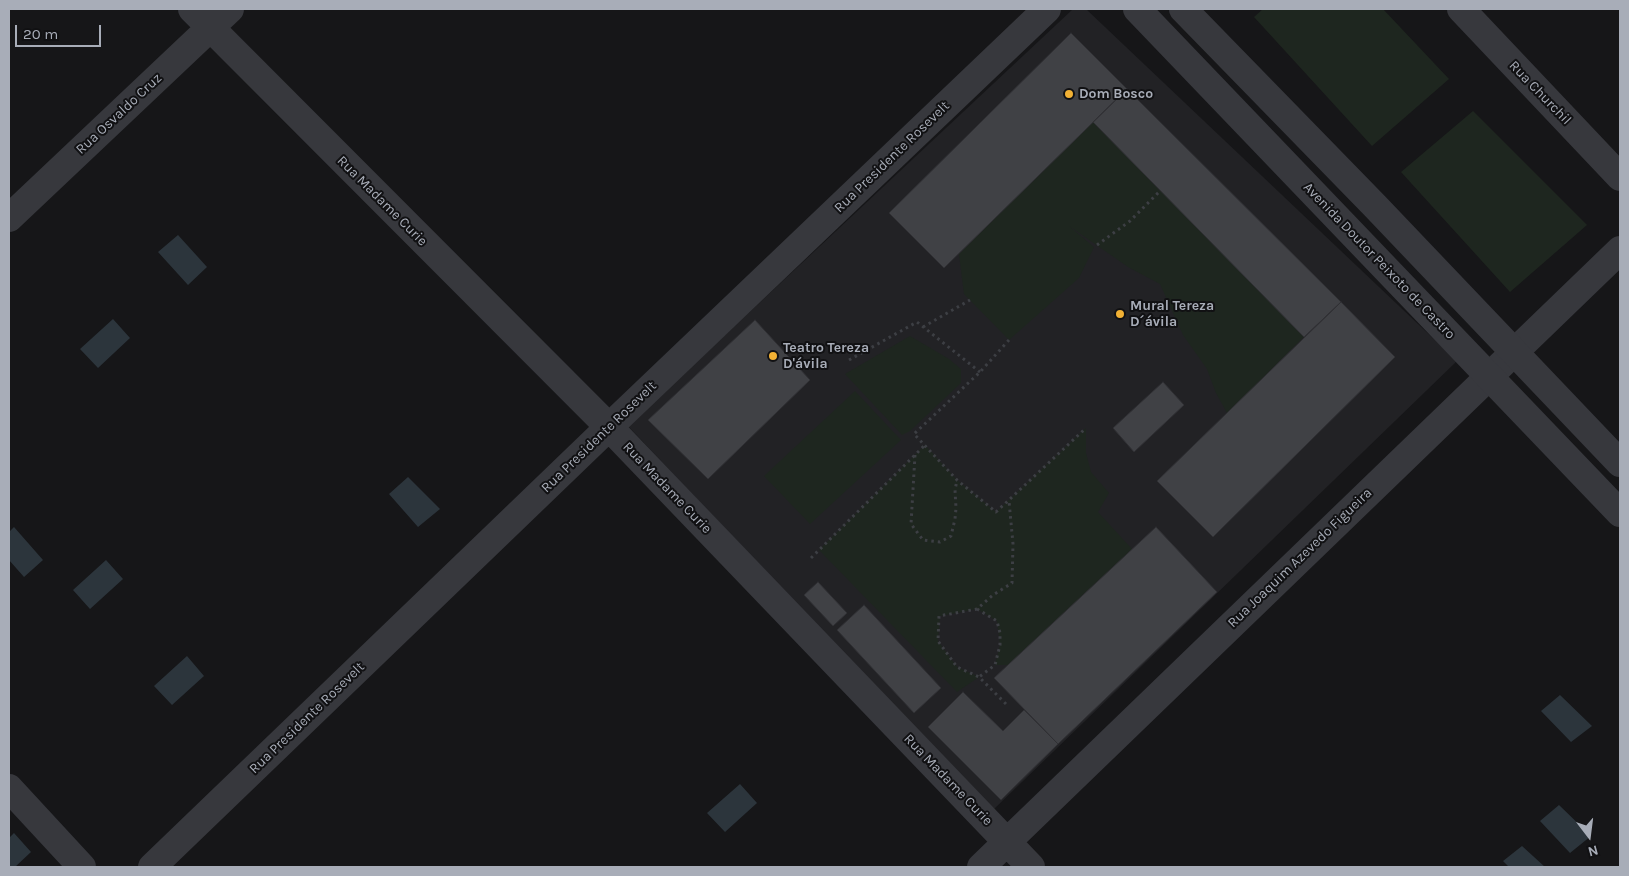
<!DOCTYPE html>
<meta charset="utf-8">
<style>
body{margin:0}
#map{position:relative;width:1629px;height:876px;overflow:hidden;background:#161618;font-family:Karla,sans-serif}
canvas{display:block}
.frame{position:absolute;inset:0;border:10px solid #a8adb8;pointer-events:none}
.north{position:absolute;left:1564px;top:811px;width:50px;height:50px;-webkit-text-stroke:4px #111113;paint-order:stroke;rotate:165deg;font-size:14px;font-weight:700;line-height:20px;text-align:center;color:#a8adb8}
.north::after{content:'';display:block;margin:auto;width:18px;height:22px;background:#a8adb8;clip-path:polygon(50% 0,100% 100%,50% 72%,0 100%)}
.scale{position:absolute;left:15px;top:25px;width:86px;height:22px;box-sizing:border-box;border:2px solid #a8adb8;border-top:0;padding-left:6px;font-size:15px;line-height:18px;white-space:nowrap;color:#a8adb8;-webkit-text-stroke:4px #111113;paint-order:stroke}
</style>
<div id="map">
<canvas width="1629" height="876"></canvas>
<div class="frame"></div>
<div class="north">N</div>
<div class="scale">20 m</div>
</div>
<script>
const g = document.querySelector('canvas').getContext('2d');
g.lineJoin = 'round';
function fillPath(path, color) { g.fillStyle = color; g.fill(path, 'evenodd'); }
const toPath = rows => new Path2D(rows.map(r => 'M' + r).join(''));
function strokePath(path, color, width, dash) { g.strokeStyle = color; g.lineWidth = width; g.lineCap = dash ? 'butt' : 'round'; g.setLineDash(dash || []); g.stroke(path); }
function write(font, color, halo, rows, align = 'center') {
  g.font = font + ' Karla,sans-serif'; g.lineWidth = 4; g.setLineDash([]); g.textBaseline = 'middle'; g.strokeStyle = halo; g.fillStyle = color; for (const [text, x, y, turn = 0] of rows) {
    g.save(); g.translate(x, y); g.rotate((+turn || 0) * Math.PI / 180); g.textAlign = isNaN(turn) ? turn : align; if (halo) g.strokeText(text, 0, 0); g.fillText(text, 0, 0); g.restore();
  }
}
fillPath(toPath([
 [1073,9,1086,9,1457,361,992,811,628,426]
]), '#222225');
fillPath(toPath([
 [1263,9,1383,9,1449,79,1372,146,1254,17],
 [1473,111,1587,225,1510,292,1401,172],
 [1093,122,1304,337,1227,413,1216,393,1207,369,1183,335,1160,284,1128,267,1069,226,1094,247,1079,278,1009,340,964,294,959,254],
 [910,336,949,359,961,369,961,383,910,431,902,435,845,374],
 [855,391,901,440,810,524,764,476],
 [1086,428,1086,453,1091,472,1109,493,1098,512,1132,549,1008,665,995,665,1000,645,997,621,977,609,940,616,938,641,957,667,979,677,957,692,819,550,925,445,957,480,996,512]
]), '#1e261f');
fillPath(toPath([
 [178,235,207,267,188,285,158,252],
 [113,319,130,338,98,368,80,349],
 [408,477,440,509,418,527,389,494],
 [14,527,43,560,24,577,9,560,9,532],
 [106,560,123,579,90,609,73,590],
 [187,656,204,676,172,705,154,686],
 [1560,695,1592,726,1571,742,1541,711],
 [740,784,757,803,725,832,707,813],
 [1559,805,1591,836,1570,853,1540,821],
 [14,833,31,852,15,867,9,867,9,838],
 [1522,846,1545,867,1509,867,1503,861]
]), '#2c353c');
const building = toPath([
 [1071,33,1127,89,944,268,889,213,1071,33],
 [1127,89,1341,302,1304,337,1093,122,1127,89],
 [1341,302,1395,357,1213,537,1157,481,1341,302],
 [755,320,810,380,708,479,648,420,755,320],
 [1163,382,1184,405,1134,452,1113,428,1163,382],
 [1156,527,1217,592,1058,744,994,678,1156,527],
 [818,582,847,613,833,626,804,595,818,582],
 [864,605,941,688,914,713,837,630,864,605],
 [963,692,1003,731,1024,710,1058,744,1001,800,928,727,963,692]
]);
fillPath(building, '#404145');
strokePath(building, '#303034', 1);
strokePath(toPath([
 [1097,245,1130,221,1160,191],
 [923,327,970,300],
 [1009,340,980,372,914,434,957,480,996,512,1086,428],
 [849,360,917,322,980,372],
 [915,455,911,524,923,540,940,542,951,536,955,519,956,508,955,490,957,480],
 [811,558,925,445],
 [977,609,997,621,1000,633,1000,645,995,665,979,677],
 [1006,704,979,677,957,667,938,641,939,616,977,609,993,595,1012,583,1013,544,1009,501]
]), '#3d3f44', 3, [2.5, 4]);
strokePath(toPath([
 [192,9,609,427,1031,867],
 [1461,9,1620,177],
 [9,218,230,9],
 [9,788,82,867],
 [152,867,609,427,1047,9],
 [981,867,1620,250]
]), '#37383d', 28);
strokePath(toPath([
 [1137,9,1620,513],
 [1183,9,1375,206,1620,463]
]), '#37383d', 28);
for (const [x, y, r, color] of [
 [1069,94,5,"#f2b134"],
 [1120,314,5,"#f2b134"],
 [773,356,5,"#f2b134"]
]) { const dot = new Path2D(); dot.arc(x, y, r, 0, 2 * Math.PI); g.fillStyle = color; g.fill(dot); strokePath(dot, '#111113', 2); }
write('14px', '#a8adb8', '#111113', [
 ["Rua Churchil",1540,93,46],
 ["Rua Osvaldo Cruz",119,114,-43],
 ["Rua Presidente Rosevelt",892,157,-44],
 ["Rua Madame Curie",382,201,45],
 ["Avenida Doutor Peixoto de Castro",1379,261,46],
 ["Rua Presidente Rosevelt",599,437,-44],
 ["Rua Madame Curie",667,488,46],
 ["Rua Joaquim Azevedo Figueira",1300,558,-44],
 ["Rua Presidente Rosevelt",307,718,-44],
 ["Rua Madame Curie",948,780,46]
]);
write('bold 14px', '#a8adb8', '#111113', [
 ["Dom Bosco",1079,94],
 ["Mural Tereza",1130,306],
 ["D´ávila",1130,322],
 ["Teatro Tereza",783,348],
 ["D'ávila",783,364]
], 'left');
</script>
